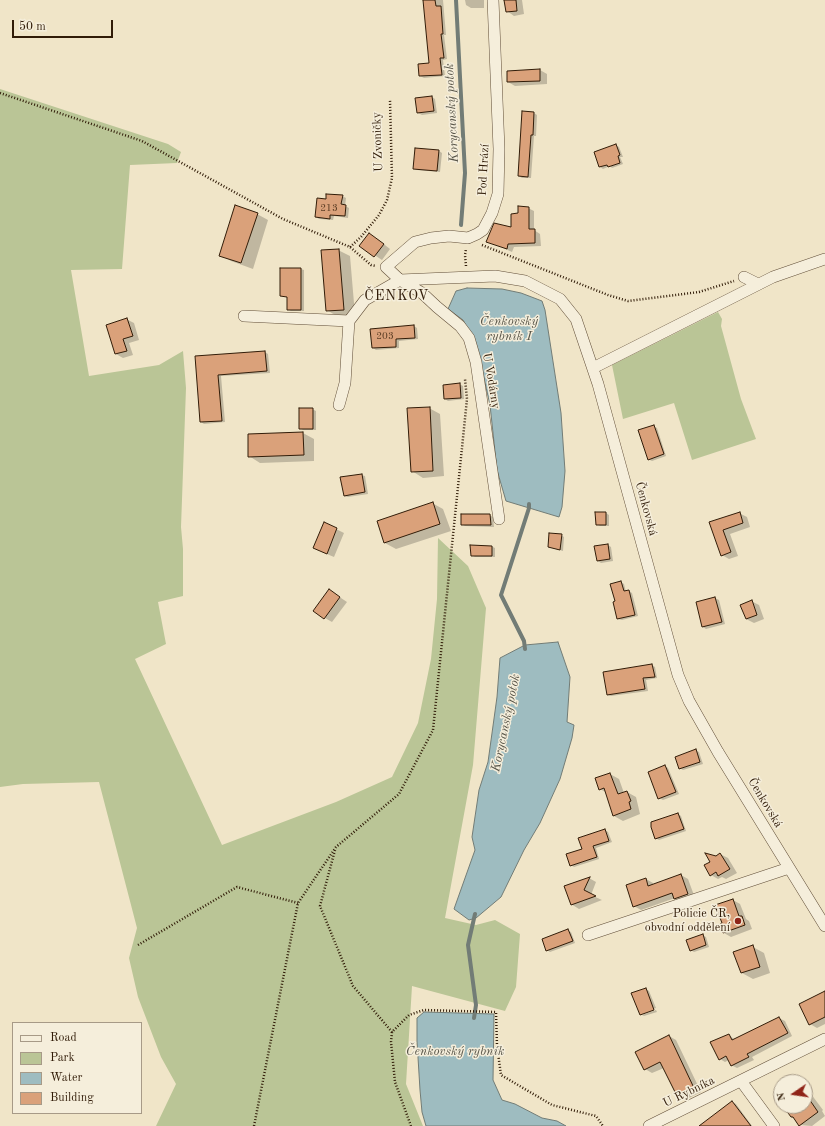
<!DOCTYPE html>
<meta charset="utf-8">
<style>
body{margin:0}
#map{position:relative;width:825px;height:1126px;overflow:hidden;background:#f0e5c8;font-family:"Old Standard TT",serif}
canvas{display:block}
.legend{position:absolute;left:12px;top:1022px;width:130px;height:92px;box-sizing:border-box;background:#f5eedb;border:1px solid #a79a87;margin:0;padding:5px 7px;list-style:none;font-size:12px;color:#311c08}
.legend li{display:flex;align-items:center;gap:8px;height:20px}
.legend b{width:20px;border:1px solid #a79a87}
.north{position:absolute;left:773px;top:1074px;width:40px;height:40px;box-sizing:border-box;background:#f5eedb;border:1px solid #a79a87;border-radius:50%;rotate:257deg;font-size:11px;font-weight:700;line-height:16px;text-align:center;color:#311c08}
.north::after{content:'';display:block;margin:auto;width:14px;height:18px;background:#8f2418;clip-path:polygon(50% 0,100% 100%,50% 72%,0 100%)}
.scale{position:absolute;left:12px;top:20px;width:101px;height:18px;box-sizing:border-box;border:2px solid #311c08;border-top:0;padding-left:5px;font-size:12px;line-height:14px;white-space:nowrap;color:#311c08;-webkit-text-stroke:3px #f5eedb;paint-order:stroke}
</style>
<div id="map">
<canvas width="825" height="1126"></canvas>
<ul class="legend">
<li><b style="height:5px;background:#f5eedb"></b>Road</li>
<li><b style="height:11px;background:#bac596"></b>Park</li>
<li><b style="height:11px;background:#9ebcc0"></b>Water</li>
<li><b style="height:11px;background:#daa17a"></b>Building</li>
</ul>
<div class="north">N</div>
<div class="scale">50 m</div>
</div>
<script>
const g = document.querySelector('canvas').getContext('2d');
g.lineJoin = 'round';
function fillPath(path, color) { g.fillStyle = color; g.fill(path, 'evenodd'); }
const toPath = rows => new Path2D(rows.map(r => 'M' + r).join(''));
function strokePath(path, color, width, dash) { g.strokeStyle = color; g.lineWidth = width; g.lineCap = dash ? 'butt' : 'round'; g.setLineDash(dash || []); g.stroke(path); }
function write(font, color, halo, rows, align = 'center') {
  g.font = font + ' "Old Standard TT",serif'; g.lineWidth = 3; g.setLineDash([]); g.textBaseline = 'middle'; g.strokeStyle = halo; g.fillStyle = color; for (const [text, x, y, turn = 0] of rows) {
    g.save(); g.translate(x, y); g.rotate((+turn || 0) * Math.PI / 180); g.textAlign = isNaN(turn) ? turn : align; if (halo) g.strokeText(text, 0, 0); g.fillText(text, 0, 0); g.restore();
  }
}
fillPath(toPath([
 [0,89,168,144,181,152,177,163,130,165,122,269,71,270,89,376,159,365,183,351,186,388,181,527,183,549,183,596,158,602,166,644,135,659,222,845,336,802,392,777,418,723,431,659,437,599,438,538,468,566,486,608,473,765,445,918,476,925,495,920,520,934,516,987,505,1011,412,986,406,1084,423,1126,156,1126,176,1084,161,1057,138,997,129,958,137,928,99,782,23,784,0,787],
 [718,312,722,319,721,326,741,399,756,439,692,460,674,403,623,419,612,365]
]), '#bac596');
const water = toPath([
 [467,288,502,289,521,293,542,301,545,310,561,413,565,471,562,507,559,517,506,501,497,470,490,405,479,356,471,335,463,320,448,309,456,291,467,288],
 [558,642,570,677,567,722,574,725,572,738,560,779,540,823,524,850,501,897,476,918,469,920,454,909,475,850,472,837,479,790,488,762,497,697,500,658,525,645,558,642],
 [424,1012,494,1014,493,1080,502,1100,515,1104,542,1118,557,1121,566,1126,426,1126,422,1112,420,1090,417,1041,417,1018,424,1012]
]);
fillPath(water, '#9ebcc0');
strokePath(water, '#727c76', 1);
fillPath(toPath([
 [424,0,443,0,446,35,444,35,447,59,443,60,445,76,424,78,420,76,430,64],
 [465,0,484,0,484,8,471,8,466,5],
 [505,0,522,0,524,14,514,16,507,11],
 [540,70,547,74,547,84,515,86,508,82],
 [432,97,435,99,437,113,422,115,418,113],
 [523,112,534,113,537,115,536,136,534,136,531,178,522,178,519,176],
 [616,145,619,147,623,157,620,157,623,164,612,168,610,166,603,169,600,167],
 [439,151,442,153,440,172,417,170,414,168],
 [342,196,346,198,345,206,349,208,348,218,334,216,333,220,319,219,316,217,326,200],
 [528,208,534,211,534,230,540,234,541,246,514,247,512,252,488,241,512,228,519,214],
 [257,214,268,220,253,269,231,261,220,255],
 [376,238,390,249,382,260,361,246],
 [338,250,350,256,355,315,338,317,327,310],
 [301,269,304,270,304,311,291,311,288,309,288,298,281,295],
 [126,319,134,323,139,340,129,343,133,355,123,358,116,354],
 [414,326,417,328,418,339,399,341,399,348,376,350,373,348],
 [265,352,268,354,270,373,221,376,225,422,204,424,201,422,196,357],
 [459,384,463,386,464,399,448,401,445,399],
 [429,408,440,414,444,476,423,478,412,471],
 [312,409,316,411,316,430,303,430,300,428],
 [653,426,657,428,666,456,652,461,648,459],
 [303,433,314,439,314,461,260,463,249,456],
 [361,475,365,476,368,494,348,497,344,496],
 [432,503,443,509,451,531,396,549,385,543],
 [606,513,609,515,609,526,600,526,597,524],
 [739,513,747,517,750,527,730,534,738,556,729,559,722,555,710,523],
 [489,515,493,517,494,527,465,526,462,524],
 [324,523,344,533,334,557,322,552],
 [561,535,564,537,563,551,549,547],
 [608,545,611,547,613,561,601,563,598,561],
 [491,546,495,548,495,557,475,557,472,555],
 [621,582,624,584,626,592,629,591,632,593,638,616,622,620,618,619,616,602],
 [329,590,347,602,332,622,325,618],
 [715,598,719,600,725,624,706,629,703,627],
 [751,601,759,605,764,619,754,623,746,619],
 [652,665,655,667,657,678,646,680,648,691,611,696,608,695,604,673],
 [695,750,699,752,703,764,683,770,680,768],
 [665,766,668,768,679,794,663,800,659,798],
 [610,774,619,779,624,793,627,792,636,797,640,814,623,821,614,816,607,793,600,789],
 [678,814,681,816,686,831,659,840,656,838],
 [605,830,608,832,612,842,596,848,599,859,574,867,571,865,583,849],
 [720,854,728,858,737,873,726,879,722,877,718,879,711,875,711,862],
 [681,875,688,879,695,898,682,902,675,898,641,910,634,906,646,879,653,883,653,885],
 [589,878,596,882,591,895,602,900,579,909,571,904,565,887],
 [733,900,740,904,746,919,749,921,752,929,731,937,724,933,723,923],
 [568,931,571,932,575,943,550,952,547,950],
 [702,935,706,937,709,947,694,952,691,950],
 [753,947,764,953,770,973,753,979,742,973],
 [646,989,649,991,656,1008,641,1014,641,1015,640,1015],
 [825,992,825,1024,817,1028,810,1024],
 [656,1010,657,1012,644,1016,642,1015],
 [779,1018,785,1021,792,1036,752,1057,754,1060,737,1068,731,1065,729,1060,725,1062,720,1059,729,1035,735,1040],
 [669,1036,676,1040,701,1092,685,1100,678,1096,664,1068,652,1073,645,1069],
 [805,1089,811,1094,823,1110,822,1111,825,1116,812,1126,800,1125,796,1120,793,1118,785,1107,786,1106,805,1106],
 [732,1102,736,1104,752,1126,700,1126]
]), '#0003');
strokePath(toPath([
 [456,0,465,173,461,225],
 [525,649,524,641,501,595,529,508,529,504],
 [474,1018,476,1005,468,945,475,914]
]), '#727c76', 4);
const building = toPath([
 [423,0,435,0,436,6,441,6,443,34,441,34,444,58,440,58,442,75,419,76,418,64,429,63,423,0],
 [504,0,516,0,517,11,506,12,504,0],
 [540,69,540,81,507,82,507,71,540,69],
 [432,96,434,111,417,113,415,98,432,96],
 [522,111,534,112,533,135,531,135,528,177,518,176,522,111],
 [616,144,620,155,618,156,620,163,608,167,607,165,599,167,594,152,616,144],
 [415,148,439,150,437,171,413,169,415,148],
 [326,194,343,195,341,204,346,205,345,216,330,215,330,219,315,217,317,198,326,199,326,194],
 [235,205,258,213,241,263,219,256,235,205],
 [518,206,529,207,529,229,535,229,535,243,508,244,507,249,486,242,494,223,511,227,511,214,518,213,518,206],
 [369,233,384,244,374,257,359,246,369,233],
 [339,249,344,310,326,311,321,250,339,249],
 [280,268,301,268,301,310,287,310,287,297,280,296,280,268],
 [127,318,133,336,123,339,127,351,115,354,106,325,127,318],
 [414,325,415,338,396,339,396,347,372,348,370,329,414,325],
 [265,351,267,371,218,375,222,421,200,422,195,356,265,351],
 [460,383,461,398,444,399,443,385,460,383],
 [430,407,433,471,411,472,407,408,430,407],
 [299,408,313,408,313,429,299,429,299,408],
 [654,425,664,454,648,460,638,430,654,425],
 [303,432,304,455,248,457,248,434,303,432],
 [362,474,365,492,344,496,340,477,362,474],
 [433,502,440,524,384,543,377,521,433,502],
 [595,512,606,512,606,525,596,525,595,512],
 [740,512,743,523,723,530,731,552,721,556,709,522,740,512],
 [461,514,490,514,491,525,461,525,461,514],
 [324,522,337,528,327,554,313,548,324,522],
 [549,533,562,534,560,550,548,547,549,533],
 [608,544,610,559,597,561,594,546,608,544],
 [470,545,492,546,492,556,471,556,470,545],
 [621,581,624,591,629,590,635,615,617,619,613,602,615,601,610,584,621,581],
 [329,589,340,597,324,619,313,611,329,589],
 [715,597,722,622,702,627,696,602,715,597],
 [752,600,757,615,746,619,740,605,752,600],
 [652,664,655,677,643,678,645,689,607,695,603,672,652,664],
 [696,749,700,762,679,769,675,757,696,749],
 [665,765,676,792,658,799,648,772,665,765],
 [610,773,618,794,627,791,631,801,629,802,631,809,613,816,604,788,599,790,595,778,610,773],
 [678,813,684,829,655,839,651,827,651,822,678,813],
 [605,829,609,841,593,846,597,857,570,866,566,854,582,849,578,838,605,829],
 [705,853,716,856,720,853,730,869,718,876,716,872,710,876,704,865,710,862,705,853],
 [681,874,688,894,674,899,672,893,633,907,626,885,646,878,648,886,681,874],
 [590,877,584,890,596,896,571,905,564,886,590,877],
 [733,899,739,916,742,916,745,925,723,933,720,924,722,923,715,905,733,899],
 [568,929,573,941,546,951,542,939,568,929],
 [703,934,706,945,690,951,686,940,703,934],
 [753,945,760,967,741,973,733,952,753,945],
 [646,988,654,1010,640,1015,631,993,646,988],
 [825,991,825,1017,809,1025,799,1004,825,991],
 [779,1017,788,1033,747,1054,749,1057,731,1066,726,1056,719,1060,710,1042,729,1034,732,1040,779,1017],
 [669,1035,694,1088,677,1096,660,1062,644,1070,635,1052,669,1035],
 [805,1093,818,1112,799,1126,793,1117,791,1117,783,1106,805,1106,805,1093],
 [732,1101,751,1126,699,1126,732,1101]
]);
fillPath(building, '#daa17a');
strokePath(building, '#311c08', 1);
const minor = toPath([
 [493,0,499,149,498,194,492,213,483,230,477,234,468,238,449,236,431,238,415,242,386,267,400,280,422,293,437,307,460,326,469,338,476,362,499,519],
 [744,277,758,284],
 [244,316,349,321],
 [593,368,773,277,825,259],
 [339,405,345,383,349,321,365,300,400,280,495,276,525,281,560,299,576,319,598,384,678,675,689,701,718,752,825,926],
 [588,935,789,868],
 [741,1081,774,1126],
 [649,1126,825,1039]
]);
strokePath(minor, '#614e38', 12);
strokePath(toPath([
 [0,93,142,141,283,219,350,247,371,265,376,266],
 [482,245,608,295,628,301,699,292,734,281],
 [350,247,361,237,379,215,387,200,392,178,390,100],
 [466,266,465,255,466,249],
 [335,850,320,906,353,986,392,1032],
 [138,945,237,887,298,903],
 [254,1126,298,903,336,847,399,794,433,730,467,399,465,379],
 [411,1126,395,1082,391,1042,392,1032,409,1015,424,1010,496,1012,497,1046,501,1075,552,1105,596,1116,603,1126]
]), '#311c08', 2.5, [1, 2]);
strokePath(minor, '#f5eedb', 11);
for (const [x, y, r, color] of [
 [738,921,4,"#8f2418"]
]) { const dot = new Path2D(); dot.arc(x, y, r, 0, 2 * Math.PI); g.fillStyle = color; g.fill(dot); strokePath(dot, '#f5eedb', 1.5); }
write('10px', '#5b3d24', null, [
 ["213",329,208],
 ["203",385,336]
]);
write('12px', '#311c08', '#f5eedb', [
 ["U Zvoničky",378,142,-92],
 ["Pod Hrází",484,170,-87],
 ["U Vodárny",491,381,80],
 ["Čenkovská",646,509,75],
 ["Čenkovská",765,803,59],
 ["U Rybníka",689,1092,-26]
]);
write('12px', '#311c08', '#f5eedb', [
 ["Policie ČR,",730,914],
 ["obvodní oddělení",730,928]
], 'right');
write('italic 13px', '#575448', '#f5eedb', [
 ["Korycanský potok",452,113,-93],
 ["Čenkovský",509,322],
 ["rybník I",509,337],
 ["Korycanský potok",506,723,-78],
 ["Čenkovský rybník",455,1052]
]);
g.letterSpacing = '1px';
write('14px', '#311c08', '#f5eedb', [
 ["ČENKOV",397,296]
]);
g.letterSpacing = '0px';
</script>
